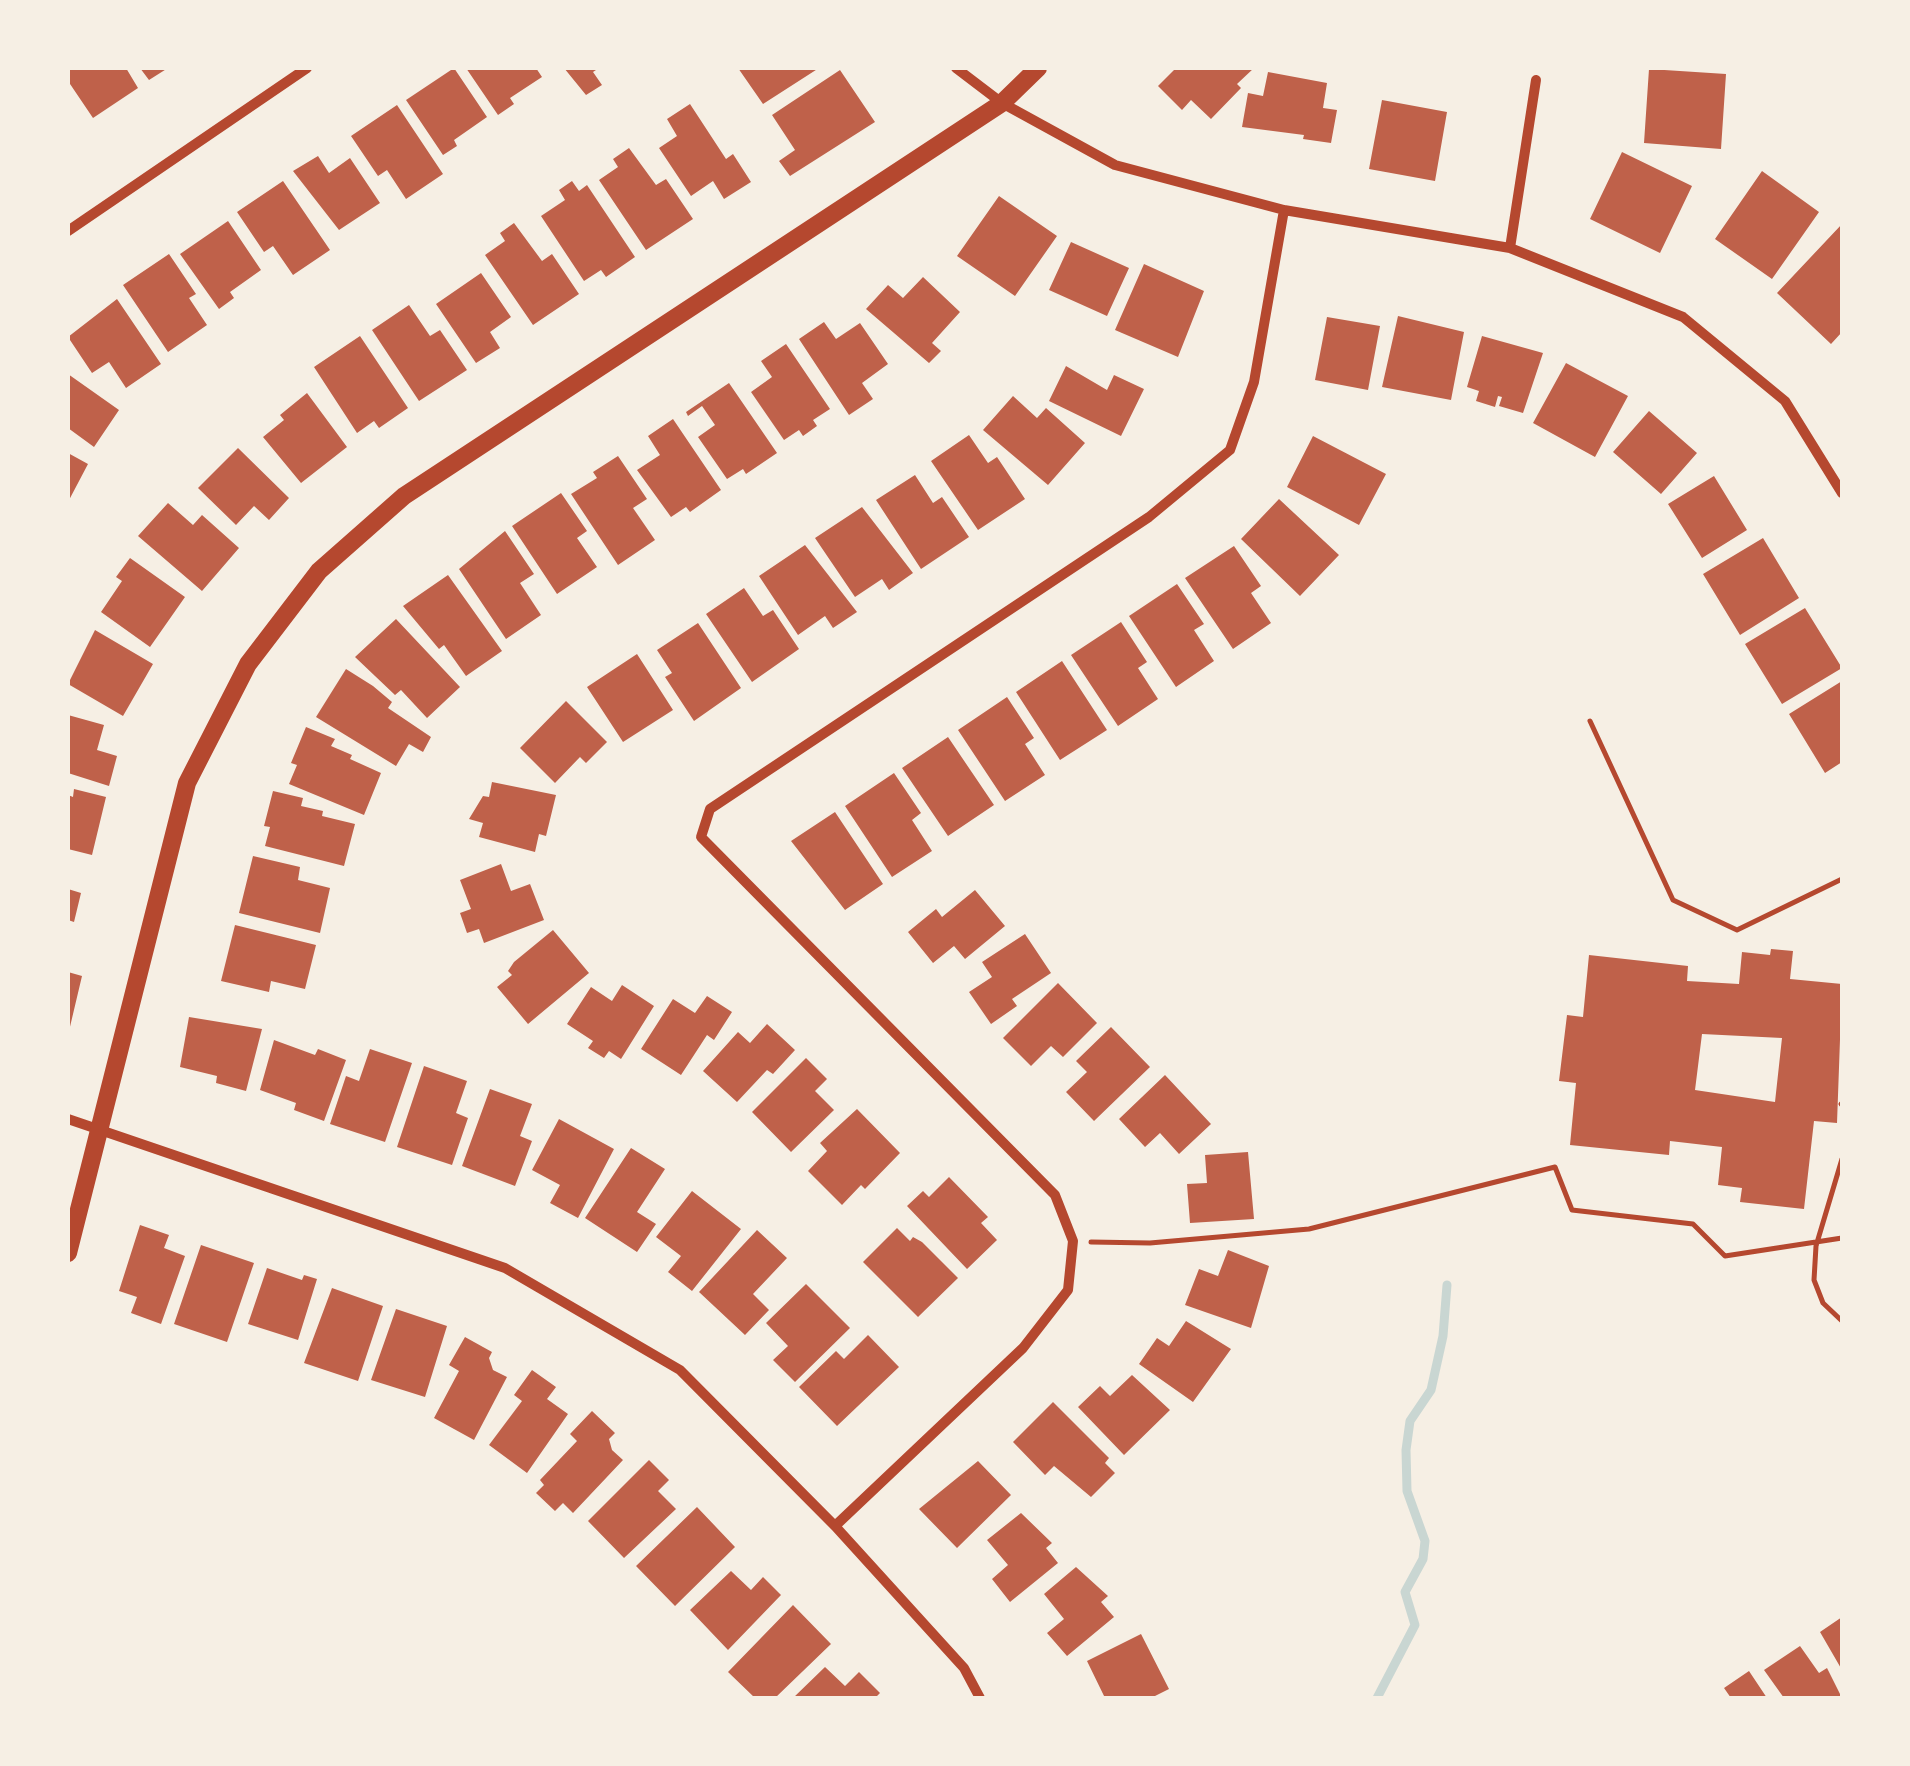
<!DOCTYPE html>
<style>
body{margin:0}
#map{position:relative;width:1910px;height:1766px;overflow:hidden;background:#f6efe4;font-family:Spectral,serif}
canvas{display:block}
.frame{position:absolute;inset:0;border:70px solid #f6efe4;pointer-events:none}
</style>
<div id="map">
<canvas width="1910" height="1766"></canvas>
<div class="frame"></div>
</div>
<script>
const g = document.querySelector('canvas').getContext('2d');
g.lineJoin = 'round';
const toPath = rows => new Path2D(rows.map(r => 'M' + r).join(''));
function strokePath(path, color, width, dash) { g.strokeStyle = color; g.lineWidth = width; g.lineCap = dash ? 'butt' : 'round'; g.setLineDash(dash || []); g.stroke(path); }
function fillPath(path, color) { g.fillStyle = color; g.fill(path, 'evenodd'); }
strokePath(toPath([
 [1377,1698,1415,1625,1405,1592,1423,1559,1425,1541,1407,1491,1406,1450,1410,1421,1431,1390,1443,1336,1447,1285]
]), '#c9d6d2', 9);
fillPath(toPath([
 [68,68,126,68,138,88,93,118,68,81],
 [140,68,168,68,149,80],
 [454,68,487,117,454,140,457,146,443,155,406,100],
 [466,68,536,68,542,77,510,98,514,104,498,115],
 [564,68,599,68,593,72,602,85,586,95],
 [738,68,819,68,763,104],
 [1176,68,1254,68,1237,84,1241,88,1211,119,1191,100,1182,110,1158,86],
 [1649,69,1726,74,1721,149,1644,143],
 [840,70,875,122,790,176,779,161,795,150,772,115],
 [1268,72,1327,83,1323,108,1337,110,1331,143,1303,139,1304,135,1242,127,1248,93,1263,96],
 [1382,100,1447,112,1435,181,1369,169],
 [690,104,726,159,733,154,751,182,724,199,713,181,691,196,659,148,677,136,667,119],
 [397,105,443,174,406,199,387,170,378,176,351,136],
 [629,148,656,185,666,179,693,219,646,250,599,180,618,167,613,159],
 [1622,152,1692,186,1660,253,1590,219],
 [318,156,329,173,350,158,380,203,339,230,293,171],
 [1762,171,1819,212,1772,279,1715,239],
 [283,181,330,250,293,275,273,246,264,252,237,212],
 [572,181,579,191,587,185,635,257,606,277,601,270,584,281,541,216,565,200,559,190],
 [999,196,1057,236,1015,296,957,256],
 [228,221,261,270,230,292,234,298,219,309,180,254],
 [514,223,542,261,552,254,579,294,533,325,485,255,505,241,500,233],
 [1842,224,1842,332,1831,344,1777,293],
 [1071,242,1129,268,1107,316,1049,290],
 [169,254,196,294,189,298,207,325,168,352,123,285],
 [1144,264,1204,291,1178,357,1115,330],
 [481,273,511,317,490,332,500,348,476,363,436,304],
 [923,277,960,312,932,343,941,351,929,363,866,309,888,285,903,298],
 [117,299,161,364,126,388,109,362,92,373,68,337],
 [409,305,430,336,440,330,467,370,419,401,372,330],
 [1398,316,1464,332,1451,400,1382,387],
 [1327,317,1380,326,1368,390,1315,380],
 [824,322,836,339,860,323,888,364,862,383,873,399,849,415,799,339],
 [360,336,408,408,379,428,374,421,357,433,314,367],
 [1482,336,1543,353,1523,413,1499,406,1502,397,1498,396,1495,407,1476,401,1479,391,1467,387],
 [786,344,830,409,813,420,817,426,803,436,799,430,784,440,751,392,772,377,761,361],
 [1566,363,1628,396,1595,457,1533,423],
 [1066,366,1107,390,1114,375,1144,389,1121,436,1049,401],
 [68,374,119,410,94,447,68,428],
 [729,383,777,453,746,474,743,469,727,479,698,437,715,425,702,406,688,416,686,412],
 [307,393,347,447,301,483,263,437,284,420,280,415],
 [1013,396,1037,418,1046,408,1085,443,1048,485,983,430],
 [1649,411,1697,453,1661,494,1613,452],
 [673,419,721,490,690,512,686,507,671,517,637,470,660,455,648,436],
 [969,435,988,463,997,457,1025,499,978,530,931,461],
 [1313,436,1386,474,1359,525,1287,487],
 [238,448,289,498,269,520,254,506,236,525,198,488],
 [68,453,88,464,68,502],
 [618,456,647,499,633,508,655,540,618,565,571,494,597,478,593,472],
 [915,475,933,503,942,497,969,537,921,569,876,500],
 [1714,476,1747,530,1702,558,1668,504],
 [561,493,587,531,577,538,597,567,557,594,512,526],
 [1279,499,1339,555,1300,596,1241,539],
 [168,503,193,525,202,515,239,548,202,591,138,536],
 [862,507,913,573,889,590,882,579,855,597,815,538],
 [505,531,534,574,520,583,541,615,506,639,459,569],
 [1763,538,1799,598,1740,635,1703,574],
 [805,545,857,612,833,628,825,616,798,635,759,576],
 [1234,546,1261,586,1251,593,1271,623,1233,649,1185,578],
 [130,558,185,597,150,647,101,612,122,581,116,577],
 [448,575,502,651,466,676,444,645,439,649,403,606],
 [1177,584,1204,624,1194,630,1214,661,1176,687,1129,616],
 [744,588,763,616,773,610,799,649,752,682,706,614],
 [1805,608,1842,668,1782,704,1745,644],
 [396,619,460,687,427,718,401,690,395,695,355,657],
 [1121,622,1147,662,1138,668,1158,699,1118,726,1071,655],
 [698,623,741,688,694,721,665,677,672,673,657,650],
 [95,630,153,664,123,716,68,684],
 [637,654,673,710,623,742,587,687],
 [1062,661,1107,730,1060,760,1016,692],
 [346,669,373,686,392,702,388,708,431,737,423,752,409,744,396,766,316,717],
 [1842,681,1842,762,1825,773,1789,714],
 [1007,697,1034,738,1025,744,1045,775,1005,801,958,730],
 [566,701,607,742,586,763,580,757,555,783,520,748],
 [68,715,104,725,97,750,117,756,109,786,68,773],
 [306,727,335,739,331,746,352,755,350,759,381,773,364,815,289,784,297,765,291,763],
 [948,737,994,805,948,836,902,768],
 [894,773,921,813,912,820,932,851,892,877,845,806],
 [492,782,556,795,546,836,539,834,535,852,479,837,483,823,469,819,483,796,489,797],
 [74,789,106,797,92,855,68,849,68,795,73,797],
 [273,791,303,798,301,806,323,811,322,816,355,824,344,866,265,846,270,827,264,826],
 [835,812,883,884,845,910,791,841],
 [253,856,300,867,298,880,330,888,320,933,239,913],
 [501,864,511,891,530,884,544,920,484,943,479,929,467,933,460,913,471,909,460,880],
 [68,889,81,893,74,922,68,920],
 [975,890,1005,926,965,959,954,946,933,963,908,932,936,909,942,917],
 [235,925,316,945,305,989,271,981,269,992,221,981],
 [553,930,589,973,528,1024,497,987,512,975,508,971,514,962],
 [1025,934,1051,973,1012,999,1017,1006,991,1024,969,992,992,977,982,962],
 [1771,949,1793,951,1790,979,1842,984,1837,1123,1814,1121,1804,1209,1740,1202,1742,1188,1718,1185,1722,1147,1670,1141,1669,1155,1570,1145,1576,1083,1559,1081,1567,1015,1583,1017,1589,955,1688,966,1687,981,1739,984,1742,952,1770,955],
 [1702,1034,1782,1038,1775,1102,1695,1090],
 [68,972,82,976,69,1031,68,1031],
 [1058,983,1097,1023,1063,1057,1051,1046,1031,1066,1003,1038],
 [622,985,654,1006,621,1059,609,1051,604,1058,588,1048,593,1041,567,1024,591,987,612,1001],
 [707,996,732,1012,714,1040,707,1035,681,1075,641,1049,673,999,695,1013],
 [189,1017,262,1029,246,1091,216,1083,217,1076,180,1067],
 [767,1024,795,1050,773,1074,767,1070,737,1102,703,1071,738,1032,750,1043],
 [1111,1027,1150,1067,1094,1121,1066,1092,1087,1072,1076,1061],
 [274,1040,315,1055,318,1049,346,1060,324,1121,294,1110,296,1103,260,1090],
 [370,1049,412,1063,385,1142,330,1124,346,1076,359,1081],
 [806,1058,827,1079,815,1091,834,1110,791,1152,752,1112],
 [424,1066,467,1081,456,1113,468,1118,452,1165,397,1147],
 [1165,1075,1211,1124,1179,1154,1160,1133,1145,1147,1119,1119],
 [490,1089,532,1104,520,1136,532,1141,515,1186,462,1166],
 [857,1109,900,1153,865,1189,861,1185,842,1205,808,1171,827,1151,820,1143],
 [559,1119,614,1149,578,1218,550,1203,560,1185,532,1170],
 [631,1148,665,1169,637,1212,656,1224,637,1252,585,1218],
 [1248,1152,1254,1219,1190,1223,1187,1184,1207,1183,1205,1155],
 [949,1177,988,1217,981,1223,997,1240,967,1269,907,1206,923,1191,929,1197],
 [692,1191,741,1229,692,1291,668,1272,681,1256,656,1237],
 [140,1225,169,1235,164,1248,185,1256,161,1324,131,1313,137,1297,119,1291],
 [897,1228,910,1241,913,1237,922,1242,958,1278,918,1317,863,1262],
 [757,1230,787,1258,753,1294,769,1310,745,1335,699,1292],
 [201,1245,254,1263,227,1342,174,1324],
 [1228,1250,1269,1266,1251,1328,1185,1305,1199,1269,1218,1276],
 [267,1268,302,1280,304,1275,317,1279,298,1340,248,1324],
 [806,1284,850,1328,795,1382,773,1360,788,1346,766,1323],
 [332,1288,383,1306,358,1381,304,1363],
 [396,1309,447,1326,425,1397,371,1380],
 [1186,1321,1231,1349,1193,1402,1139,1364,1157,1338,1169,1346],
 [868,1335,899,1367,837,1426,799,1387,836,1351,844,1359],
 [465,1337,492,1352,489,1358,493,1370,507,1377,474,1440,434,1418,459,1371,449,1365],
 [532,1370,556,1387,547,1399,568,1414,527,1473,489,1445,522,1401,514,1395],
 [1132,1375,1170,1410,1124,1455,1078,1407,1100,1386,1110,1396],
 [1053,1402,1109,1458,1105,1463,1115,1473,1091,1497,1054,1466,1045,1475,1013,1442],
 [592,1411,615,1433,609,1439,612,1450,623,1460,573,1513,563,1503,555,1511,536,1493,544,1485,540,1480,577,1441,570,1434],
 [649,1460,669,1480,658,1491,676,1509,624,1558,588,1521],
 [978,1461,1011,1495,957,1548,919,1509],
 [697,1507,735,1547,675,1606,636,1566],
 [1021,1513,1052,1543,1046,1548,1058,1563,1010,1602,992,1579,1008,1565,987,1540],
 [1076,1567,1108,1596,1101,1602,1114,1617,1067,1656,1047,1633,1064,1619,1044,1594],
 [731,1571,751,1590,763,1577,781,1595,728,1650,690,1610],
 [793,1605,831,1644,775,1698,755,1698,728,1672],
 [1842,1617,1842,1670,1820,1632],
 [1141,1634,1169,1689,1151,1698,1105,1698,1087,1661],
 [1800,1646,1819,1673,1827,1668,1842,1698,1784,1698,1764,1670],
 [825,1667,845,1686,859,1672,880,1693,875,1698,793,1698],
 [1749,1671,1767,1698,1731,1698,1724,1688]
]), '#bf614a');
strokePath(toPath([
 [1590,721,1673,900,1737,930,1842,879],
 [1841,1104,1842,1105],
 [1842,1159,1816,1246,1814,1280,1823,1303,1842,1321],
 [1091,1242,1150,1243,1309,1229,1555,1167,1572,1210,1693,1224,1725,1256,1842,1238]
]), '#b5482f', 5);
strokePath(toPath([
 [956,68,1002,103,1115,165,1284,210,1510,248,1683,317,1785,401,1842,493],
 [68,231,307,68],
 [1510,248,1536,80],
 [68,1119,505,1268,680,1370,835,1526,964,1668,980,1698],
 [835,1526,1023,1348,1068,1290,1073,1241,1055,1195,701,837,710,809,1149,517,1230,450,1254,382,1284,210]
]), '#b5482f', 10);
strokePath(toPath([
 [68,1253,187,783,248,664,319,571,404,496,1002,103,1038,68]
]), '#b5482f', 18);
</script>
